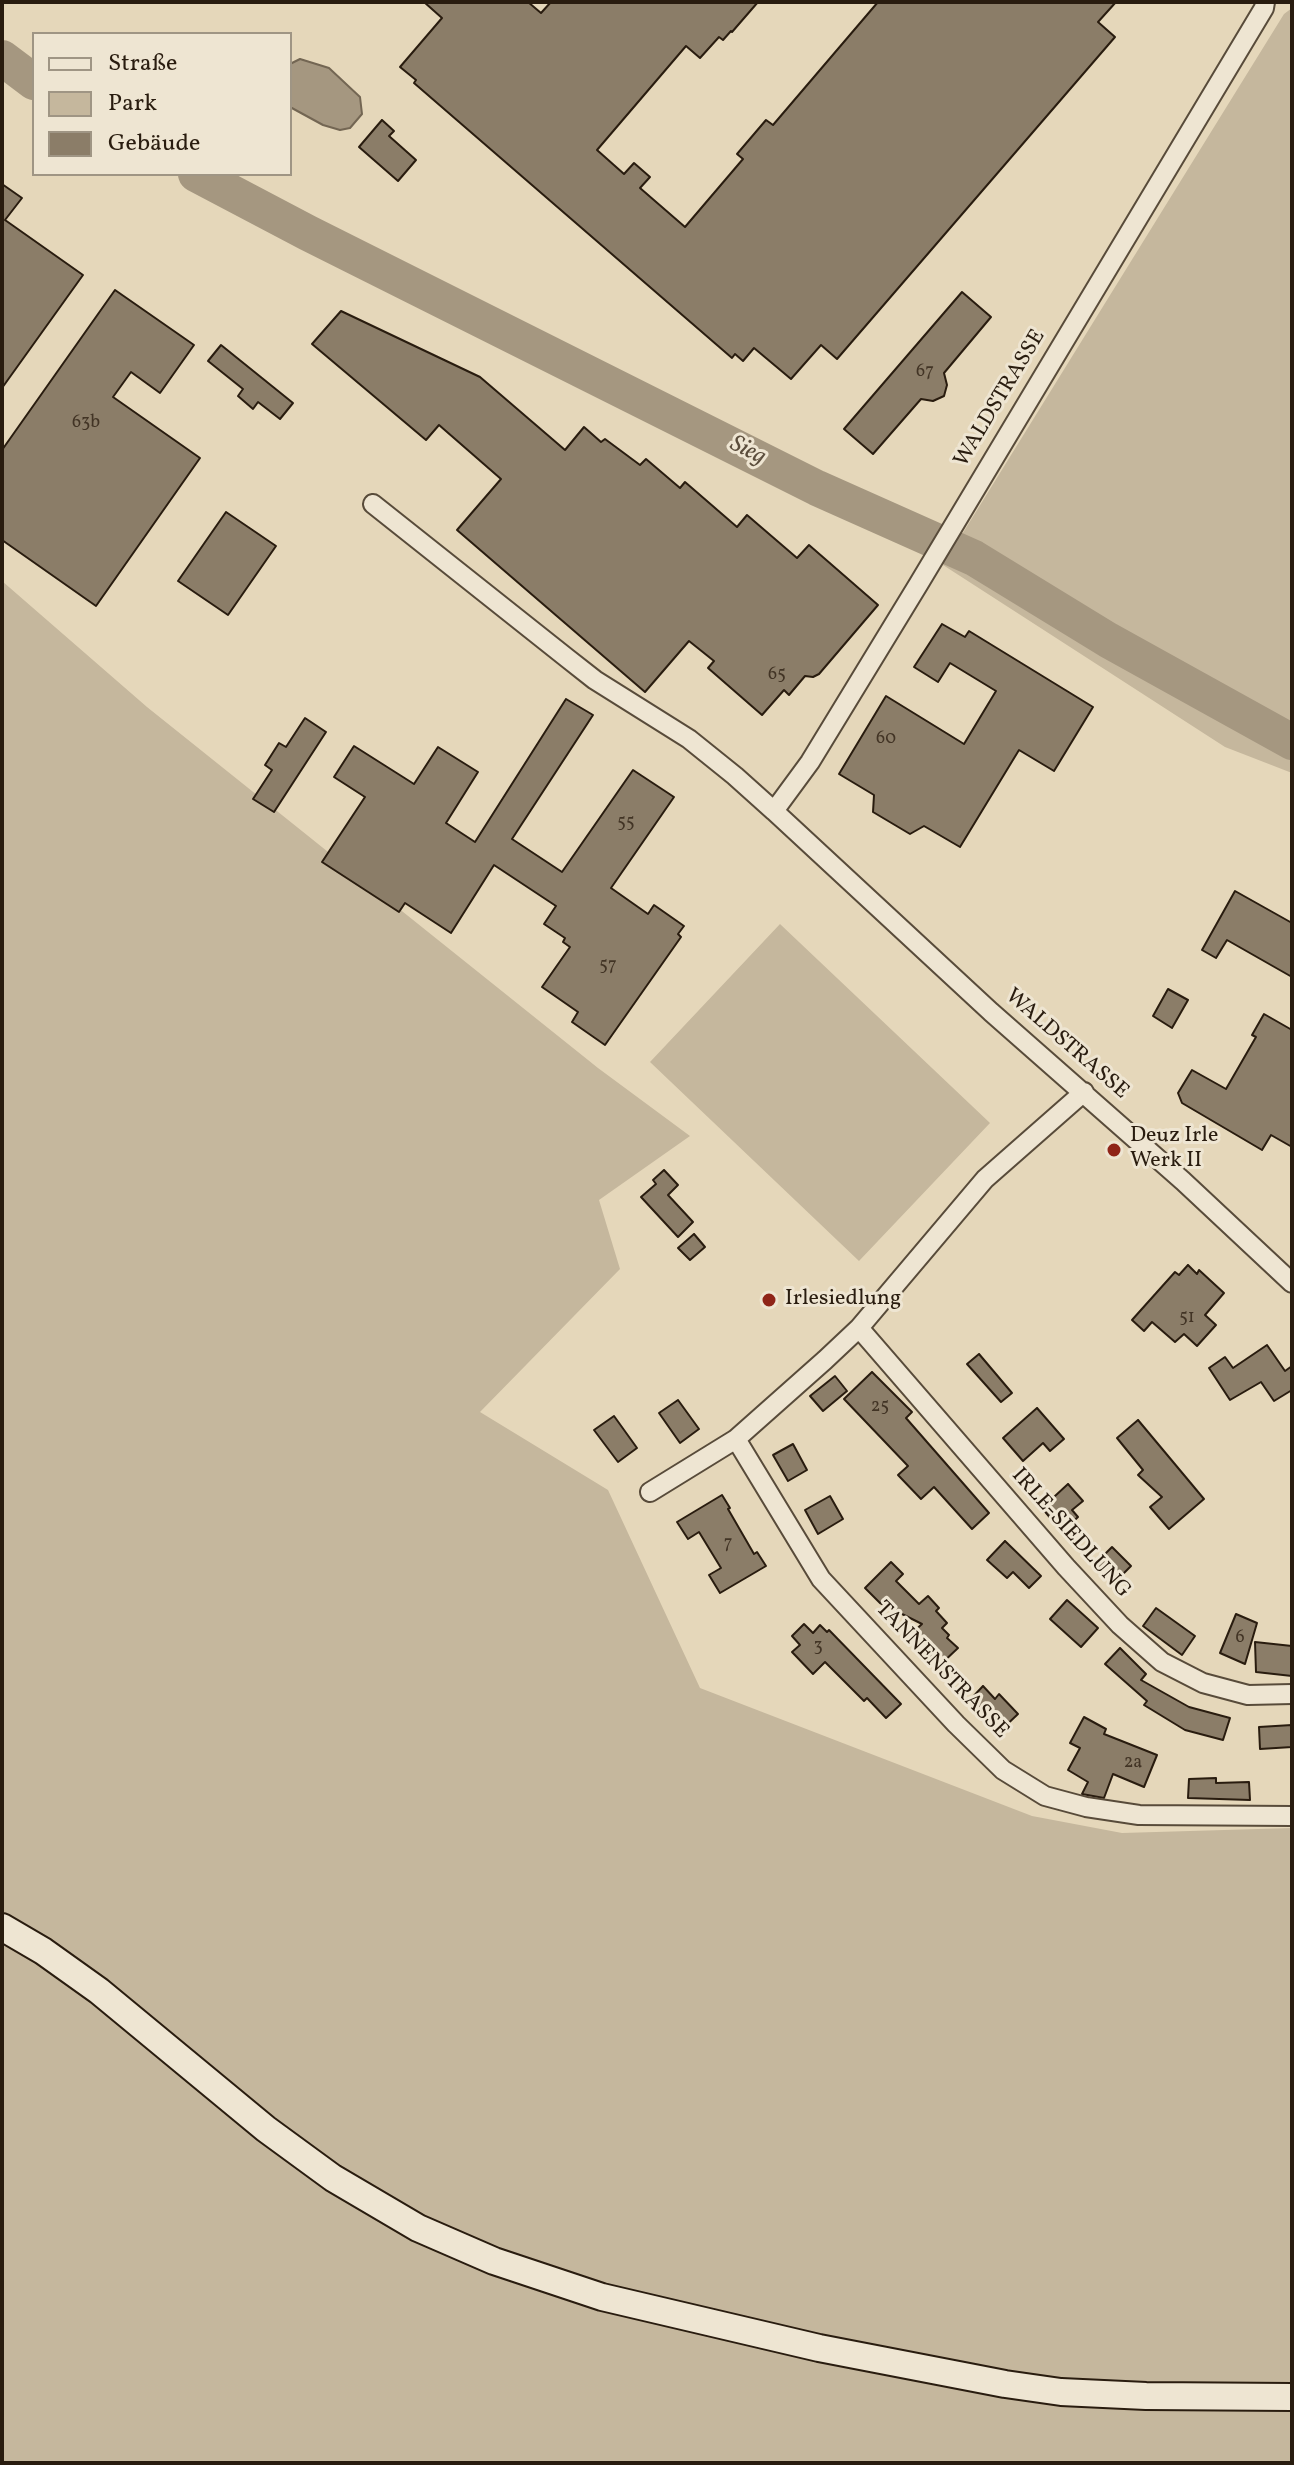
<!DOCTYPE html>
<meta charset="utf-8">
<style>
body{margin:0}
#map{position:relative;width:1294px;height:2465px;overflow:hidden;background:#e5d7ba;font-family:Vollkorn,serif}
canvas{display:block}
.frame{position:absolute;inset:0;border:4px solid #291c0f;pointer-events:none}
.legend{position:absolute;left:32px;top:32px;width:260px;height:144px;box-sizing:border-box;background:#eee5d2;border:2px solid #9f9584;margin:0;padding:10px 14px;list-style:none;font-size:24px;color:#291c0f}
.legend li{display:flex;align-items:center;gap:16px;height:40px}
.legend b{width:40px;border:2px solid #9f9584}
</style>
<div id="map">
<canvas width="1294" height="2465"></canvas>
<div class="frame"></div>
<ul class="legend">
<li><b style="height:10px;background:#eee5d2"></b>Straße</li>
<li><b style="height:22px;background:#c5b79d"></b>Park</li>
<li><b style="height:22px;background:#8b7d68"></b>Gebäude</li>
</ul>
</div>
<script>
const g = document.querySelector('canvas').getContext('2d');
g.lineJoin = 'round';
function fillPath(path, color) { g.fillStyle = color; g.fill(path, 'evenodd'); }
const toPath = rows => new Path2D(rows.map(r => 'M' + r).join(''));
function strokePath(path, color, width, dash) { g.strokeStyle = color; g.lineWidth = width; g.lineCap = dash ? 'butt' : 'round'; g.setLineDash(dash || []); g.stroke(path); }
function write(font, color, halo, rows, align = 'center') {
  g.font = font + ' Vollkorn,serif'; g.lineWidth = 6; g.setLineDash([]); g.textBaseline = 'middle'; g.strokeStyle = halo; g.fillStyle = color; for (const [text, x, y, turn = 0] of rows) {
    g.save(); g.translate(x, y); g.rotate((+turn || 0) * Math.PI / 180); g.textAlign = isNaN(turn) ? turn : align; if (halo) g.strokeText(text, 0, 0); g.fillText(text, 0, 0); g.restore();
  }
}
fillPath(toPath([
 [1292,8,1292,773,1225,747,943,565,1284,14],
 [2,581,147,707,598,1068,690,1136,599,1200,620,1269,480,1412,608,1490,700,1688,1032,1816,1122,1833,1292,1828,1292,2463,2,2463],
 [780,924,990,1123,859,1261,650,1062]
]), '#c5b79d');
const water = toPath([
 [300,59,329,68,360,97,362,114,350,128,340,130,323,125,290,107,290,64,300,59]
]);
fillPath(water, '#a59780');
strokePath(water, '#736653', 2);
strokePath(toPath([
 [2,58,34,82],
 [196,174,308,233,817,488,974,558,1108,640,1292,742]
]), '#a59780', 36);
const building = toPath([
 [424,2,528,2,541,13,551,2,758,2,732,32,731,31,723,40,719,37,700,58,686,46,597,150,624,174,634,163,650,177,640,188,685,227,743,159,737,154,766,120,773,125,878,2,1116,2,1098,22,1115,37,837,359,821,345,791,379,754,348,743,361,735,354,732,358,414,83,416,80,400,67,442,18,424,2],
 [382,120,394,131,389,136,416,160,398,181,359,147,382,120],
 [2,184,22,198,5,220,83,275,2,388,2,184],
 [115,290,194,345,160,393,131,372,113,397,200,458,96,606,2,540,2,450,115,290],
 [962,292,991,317,944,373,947,385,944,396,933,401,921,399,873,454,844,429,962,292],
 [341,311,480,377,565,450,584,427,601,442,605,439,640,465,646,459,680,488,685,482,737,527,747,515,797,558,809,545,878,605,819,674,813,677,805,676,789,695,784,690,762,715,708,668,714,661,689,641,645,692,457,530,501,479,439,425,426,440,312,344,341,311],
 [221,345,293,403,280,419,258,402,253,409,238,396,243,389,208,361,221,345],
 [226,512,276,546,228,615,178,581,226,512],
 [942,624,965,637,969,631,1093,707,1054,771,1019,750,960,847,924,826,910,834,873,812,874,795,839,774,886,696,964,744,996,691,950,663,938,682,914,667,942,624],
 [566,699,593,715,512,839,562,872,633,770,674,797,611,888,648,914,654,905,684,926,678,934,681,937,605,1045,572,1022,578,1012,542,987,570,947,563,942,565,938,544,924,556,906,494,865,451,933,405,903,399,912,322,862,365,797,334,777,354,746,414,784,438,747,478,772,446,823,475,842,566,699],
 [305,718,326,732,274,812,253,799,272,770,265,765,279,743,286,747,305,718],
 [1235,891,1292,923,1292,977,1227,940,1216,958,1202,950,1235,891],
 [1168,989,1188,1000,1172,1028,1153,1016,1168,989],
 [1264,1014,1292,1030,1292,1147,1271,1135,1262,1150,1182,1103,1178,1093,1192,1070,1226,1089,1256,1037,1252,1035,1264,1014],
 [664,1170,678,1185,668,1195,693,1222,678,1237,641,1197,656,1184,653,1180,664,1170],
 [694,1234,705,1247,690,1260,678,1248,694,1234],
 [1188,1265,1197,1274,1199,1270,1224,1293,1205,1315,1216,1325,1197,1346,1184,1334,1175,1342,1152,1322,1144,1331,1132,1320,1175,1272,1179,1275,1188,1265],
 [1267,1345,1285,1371,1292,1366,1292,1390,1274,1401,1261,1382,1230,1400,1209,1368,1225,1357,1233,1368,1267,1345],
 [979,1354,1012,1393,1001,1402,967,1364,979,1354],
 [872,1372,912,1412,906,1418,989,1513,972,1529,934,1487,921,1499,898,1475,908,1466,844,1399,872,1372],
 [835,1376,847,1391,823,1411,810,1396,835,1376],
 [678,1400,699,1429,680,1443,659,1413,678,1400],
 [1037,1408,1064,1439,1050,1451,1043,1443,1023,1461,1003,1438,1037,1408],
 [614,1416,637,1448,618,1462,594,1430,614,1416],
 [1138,1420,1204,1499,1169,1529,1150,1507,1162,1497,1138,1475,1143,1470,1117,1438,1138,1420],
 [793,1444,807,1470,788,1481,773,1455,793,1444],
 [1068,1484,1083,1501,1072,1510,1078,1517,1062,1532,1042,1508,1068,1484],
 [722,1495,730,1508,728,1509,754,1554,757,1552,766,1566,720,1593,709,1575,721,1568,699,1532,688,1539,677,1522,722,1495],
 [830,1496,843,1519,818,1534,805,1510,830,1496],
 [1005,1541,1041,1576,1029,1588,1013,1572,1007,1578,987,1560,1005,1541],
 [1112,1547,1131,1566,1114,1583,1095,1564,1112,1547],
 [891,1562,903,1574,896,1581,919,1604,928,1596,939,1608,936,1611,947,1623,942,1628,949,1635,947,1638,958,1648,940,1665,910,1635,922,1624,880,1603,865,1588,891,1562],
 [1067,1600,1098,1628,1081,1647,1050,1619,1067,1600],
 [1156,1608,1195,1636,1182,1655,1143,1626,1156,1608],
 [1236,1614,1257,1623,1245,1664,1220,1653,1236,1614],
 [804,1624,813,1633,820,1625,827,1632,829,1630,901,1704,886,1718,867,1698,864,1701,825,1662,813,1674,792,1652,800,1645,792,1636,804,1624],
 [1255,1642,1292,1646,1292,1676,1256,1672,1255,1642],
 [1120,1648,1146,1674,1141,1680,1189,1707,1230,1718,1223,1740,1185,1730,1144,1705,1147,1701,1105,1664,1120,1648],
 [983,1686,995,1699,999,1694,1018,1714,999,1732,969,1701,983,1686],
 [1084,1717,1106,1729,1104,1734,1157,1755,1144,1787,1113,1774,1104,1798,1082,1794,1088,1782,1068,1770,1080,1748,1070,1743,1084,1717],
 [1292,1725,1292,1747,1260,1749,1259,1727,1292,1725],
 [1216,1778,1216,1783,1249,1782,1250,1800,1188,1798,1189,1779,1216,1778]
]);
fillPath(building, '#8b7d68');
strokePath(building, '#291c0f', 2);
const street = toPath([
 [1265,2,1264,8,918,585,810,762,774,811,991,1012,1183,1181,1292,1283],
 [373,504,567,658,595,680,689,739,735,776,774,811],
 [859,1328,1066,1567,1120,1625,1162,1662,1203,1683,1248,1695,1292,1694],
 [736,1439,821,1579,956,1724,1003,1770,1045,1796,1086,1807,1139,1815,1292,1816],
 [650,1492,736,1439,825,1360,859,1328,985,1179,1084,1092]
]);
const secondary = toPath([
 [2,1927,43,1951,99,1991,266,2129,333,2178,418,2228,494,2261,602,2297,819,2348,1005,2384,1061,2392,1146,2396,1292,2397]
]);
strokePath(street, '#584b3a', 22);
strokePath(secondary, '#291c0f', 30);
strokePath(street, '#eee5d2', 18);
strokePath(secondary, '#eee5d2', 26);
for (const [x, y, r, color] of [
 [1114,1150,8,"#8f2418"],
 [769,1300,8,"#8f2418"]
]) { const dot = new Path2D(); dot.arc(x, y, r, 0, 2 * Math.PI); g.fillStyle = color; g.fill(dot); strokePath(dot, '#eee5d2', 3); }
write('18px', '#423425', null, [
 ["67",925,373],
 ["63b",86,424],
 ["65",777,676],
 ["60",886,740],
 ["55",626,824],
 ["57",608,967],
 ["51",1187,1319],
 ["25",880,1408],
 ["7",728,1545],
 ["6",1240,1639],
 ["3",818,1648],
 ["2a",1133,1764]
]);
write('22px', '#291c0f', '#eee5d2', [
 ["WALDSTRASSE",1001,399,-59],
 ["WALDSTRASSE",1066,1045,41],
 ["IRLE-SIEDLUNG",1070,1534,48],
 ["TANNENSTRASSE",941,1671,46]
]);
write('22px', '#291c0f', '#eee5d2', [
 ["Deuz Irle",1130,1137],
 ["Werk II",1130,1162],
 ["Irlesiedlung",785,1300]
], 'left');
write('italic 24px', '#5b4d3c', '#eee5d2', [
 ["Sieg",747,452,27]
]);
</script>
